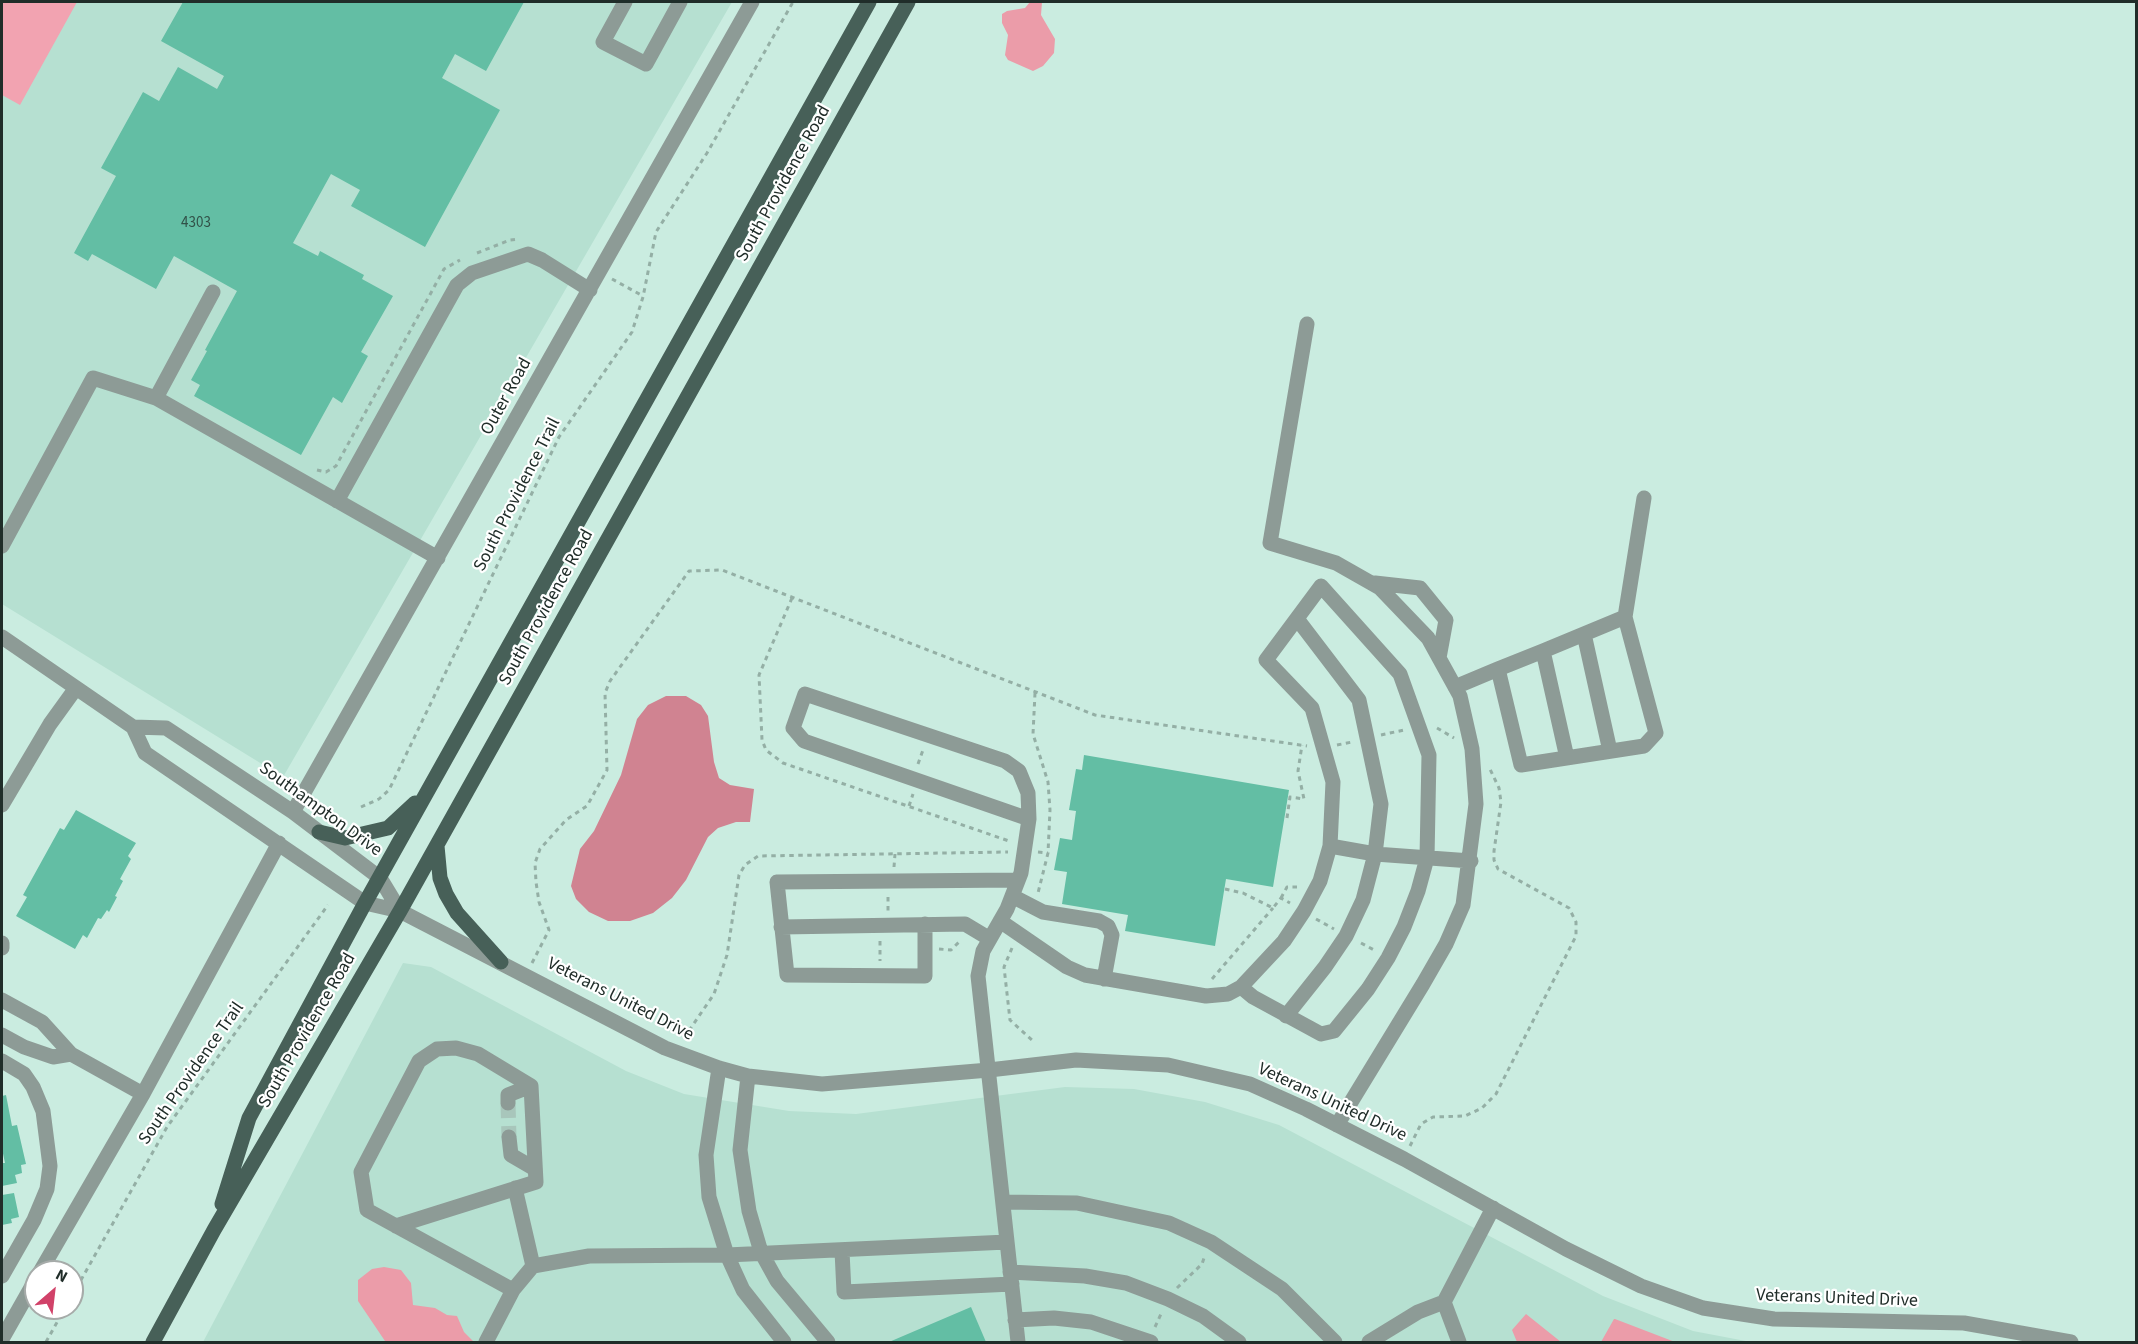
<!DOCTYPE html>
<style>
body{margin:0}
#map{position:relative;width:2138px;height:1344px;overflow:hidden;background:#caece0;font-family:"Source Sans 3",sans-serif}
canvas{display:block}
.frame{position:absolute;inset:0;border:3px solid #202d29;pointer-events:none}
.north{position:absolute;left:24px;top:1260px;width:60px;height:60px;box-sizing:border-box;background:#fff;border:2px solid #a6aba9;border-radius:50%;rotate:28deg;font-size:16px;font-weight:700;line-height:24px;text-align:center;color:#202d29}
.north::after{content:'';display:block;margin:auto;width:21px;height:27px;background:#d14269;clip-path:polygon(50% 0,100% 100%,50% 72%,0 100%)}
</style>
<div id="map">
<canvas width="2138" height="1344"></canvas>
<div class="frame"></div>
<div class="north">N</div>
</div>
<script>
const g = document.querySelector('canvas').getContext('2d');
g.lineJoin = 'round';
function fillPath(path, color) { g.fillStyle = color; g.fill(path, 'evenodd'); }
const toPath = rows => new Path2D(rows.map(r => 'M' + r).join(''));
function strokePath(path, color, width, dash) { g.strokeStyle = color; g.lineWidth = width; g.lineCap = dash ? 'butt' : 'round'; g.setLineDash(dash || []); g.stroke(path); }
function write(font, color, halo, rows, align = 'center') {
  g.font = font + ' "Source Sans 3",sans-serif'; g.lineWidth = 4.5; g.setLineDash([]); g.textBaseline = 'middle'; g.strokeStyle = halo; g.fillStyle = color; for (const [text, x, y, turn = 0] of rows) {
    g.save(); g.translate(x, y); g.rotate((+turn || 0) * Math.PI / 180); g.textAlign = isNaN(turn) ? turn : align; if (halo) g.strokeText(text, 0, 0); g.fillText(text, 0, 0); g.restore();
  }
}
fillPath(toPath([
 [2,2,732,2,283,777,2,604],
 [403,963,431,967,626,1071,684,1094,789,1111,856,1114,1065,1087,1134,1089,1205,1102,1279,1125,1603,1296,1693,1331,1751,1342,203,1342]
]), '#b6e0d1');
fillPath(toPath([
 [2,2,77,2,20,105,2,95]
]), '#f2a3b1');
fillPath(toPath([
 [1030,2,1042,2,1041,15,1055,39,1054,53,1043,66,1033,71,1008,60,1005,55,1008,35,1002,23,1002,14,1007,11,1025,8],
 [384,1267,401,1270,411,1283,413,1305,435,1308,447,1315,457,1316,464,1332,474,1342,385,1341,358,1301,358,1280,372,1269],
 [1526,1314,1561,1342,1517,1342,1512,1330],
 [1614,1319,1615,1319,1675,1342,1601,1342]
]), '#eb9ca9');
fillPath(toPath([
 [666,696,686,696,701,705,708,716,714,762,719,778,730,785,754,789,750,822,736,822,718,828,708,837,686,880,672,898,653,913,630,921,608,921,589,912,576,899,571,886,580,849,594,831,621,775,637,719,648,705]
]), '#d08391');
fillPath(toPath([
 [183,2,524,2,486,71,455,54,442,78,500,110,425,247,351,206,360,190,331,174,293,243,318,256,320,251,364,275,362,279,393,296,361,352,368,356,342,403,333,397,301,455,194,396,200,385,191,380,207,351,205,350,237,291,174,256,156,289,92,254,88,261,74,253,116,176,101,168,143,92,159,101,178,67,217,89,224,76,161,41],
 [1084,755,1289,790,1273,887,1226,879,1215,946,1125,931,1128,915,1062,904,1067,872,1054,870,1060,838,1072,840,1076,811,1069,810,1076,769,1082,770],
 [76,810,136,843,128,856,131,859,120,879,123,881,115,896,117,897,109,912,107,910,101,919,98,918,87,938,83,935,75,949,16,916,27,897,23,895,60,828,64,830],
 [6,1095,12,1126,17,1125,26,1164,21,1165,22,1173,15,1175,17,1183,2,1186,2,1163,5,1163,2,1149,2,1096],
 [14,1193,19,1217,11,1219,12,1223,2,1225,2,1195],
 [971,1307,986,1342,889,1342]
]), '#63bea4');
strokePath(toPath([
 [508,1103,509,1137]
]), '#a8c6bb', 15, [15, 8]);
strokePath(toPath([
 [477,253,510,240,519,239],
 [612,279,643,296],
 [317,470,326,472,336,466,444,269,460,260],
 [792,598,759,675,762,740,766,750,783,763,1009,841],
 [1035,693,1033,734,1048,782,1050,810,1048,853,1038,893],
 [1437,728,1454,738],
 [1381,735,1404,730],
 [1337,745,1352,742],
 [918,764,923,750],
 [909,806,913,794],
 [361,807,379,799,389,790,559,437,632,332,643,297,656,232,707,153,793,2],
 [1287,818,1290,797,1304,799,1298,771,1302,745],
 [1038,852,1048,853],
 [894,867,895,854],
 [1225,889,1243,893,1273,908,1281,898,1290,903],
 [888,897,888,911],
 [1281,898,1287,887,1300,887],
 [1316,919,1334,929],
 [880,941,880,961],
 [1361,943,1376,951],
 [1012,948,1004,967,1010,1020,1034,1042],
 [939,949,951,950,961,940],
 [532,963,549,930,539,902,536,882,535,863,540,849,566,820,587,806,607,770,605,693,610,681,689,571,722,570,1095,715,1307,746],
 [1212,979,1273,908],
 [684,1038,714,994,727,955,739,875,745,865,758,856,1008,852],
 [1410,1146,1421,1124,1433,1117,1465,1116,1482,1108,1496,1094,1576,936,1576,922,1569,908,1498,869,1494,860,1494,851,1501,802,1499,788,1489,767],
 [1177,1288,1202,1264,1204,1258],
 [72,1296,167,1127,328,905],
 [1155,1327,1161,1314],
 [46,1342,65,1308]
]), '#94afa5', 3, [4.5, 4.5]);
strokePath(toPath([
 [625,2,603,42,646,64,680,2],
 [213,292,156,398,438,558],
 [1307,324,1270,543,1336,563,1380,588,1428,638,1460,696,1472,749,1476,804,1463,905,1446,944,1423,984,1337,1125],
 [337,501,457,285,472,273,528,254,542,260,590,290],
 [2,546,93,378,156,398],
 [1375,583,1420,588,1446,620,1439,658],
 [1625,617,1644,498],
 [1584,634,1610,751],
 [2,637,133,727,145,753,365,903,400,911,665,1048,719,1068,748,1076,822,1084,989,1070,1076,1060,1168,1065,1250,1084,1306,1109,1404,1159,1566,1249,1641,1286,1703,1308,1774,1319,1964,1323,2071,1342],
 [1543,651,1567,758],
 [1455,687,1498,669,1543,651,1625,617,1656,733,1644,746,1521,765,1498,669],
 [133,727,166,728,293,812,380,878,400,911],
 [2,805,50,724,76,688],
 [293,812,752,2],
 [1330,846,1375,854,1471,861],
 [1012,896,1043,912,1099,921,1108,926,1112,935,1104,979],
 [1000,921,1067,967,1085,975,1206,996,1228,994,1241,987,1253,997,1321,1034,1334,1031,1368,989,1388,958,1404,927,1418,891,1427,858,1429,755,1400,674,1321,586,1266,660,1312,708,1333,782,1330,846,1320,881,1304,911,1284,941,1241,987],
 [925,924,925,976,787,975,777,882,1018,880],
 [781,927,965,924,990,939],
 [2,943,2,948],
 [2,1000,42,1022,71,1054,143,1094],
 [1286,1016,1325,967,1346,936,1363,900,1375,854,1381,804,1359,700,1298,620],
 [2,1035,24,1047,53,1057,71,1054],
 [2,1061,24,1074,33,1087,43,1111,50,1166,47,1189,34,1220,2,1276],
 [719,1068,706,1155,709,1197,727,1255,743,1290,784,1342],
 [748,1076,740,1150,749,1211,761,1252,777,1281,828,1342],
 [508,1103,508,1095,531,1086],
 [509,1137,511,1155,535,1169],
 [1003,1202,1077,1203,1169,1223,1211,1242,1282,1289,1335,1342],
 [396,1226,536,1182,531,1086,478,1054,456,1048,437,1049,419,1061,361,1172,367,1210,513,1290,486,1342],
 [842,1251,844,1292,1012,1284],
 [533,1266,589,1256,727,1255,1007,1242],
 [40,1272,143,1094,279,843],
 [1010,1272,1085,1276,1126,1283,1168,1299,1203,1316,1239,1342],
 [513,1290,533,1266,515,1188],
 [1015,1320,1054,1318,1091,1322,1151,1342],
 [2,1339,36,1279],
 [1018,1342,978,976,983,951,1007,909,1021,873,1029,819,1028,793,1019,771,1005,761,805,694,793,728,804,741,1029,819],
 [1369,1342,1418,1312,1444,1302],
 [1459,1342,1444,1302,1493,1208]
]), '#8d9b96', 15);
strokePath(toPath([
 [319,832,345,838,388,828,415,803],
 [437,846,440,878,446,894,457,913,501,962],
 [222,1204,249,1118,365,903,869,2],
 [153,1342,214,1230,400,911,908,2]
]), '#476058', 15);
write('15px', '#315148', null, [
 ["4303",196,224]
]);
write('18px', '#202d29', '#fff', [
 ["South Providence Road",784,184,-61],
 ["Outer Road",507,397,-61],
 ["South Providence Trail",518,495,-63],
 ["South Providence Road",547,608,-61],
 ["Southampton Drive",320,810,36],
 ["Veterans United Drive",620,1000,27],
 ["South Providence Road",308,1031,-60],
 ["South Providence Trail",192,1074,-55],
 ["Veterans United Drive",1332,1103,25],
 ["Veterans United Drive",1837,1299,2]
]);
</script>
